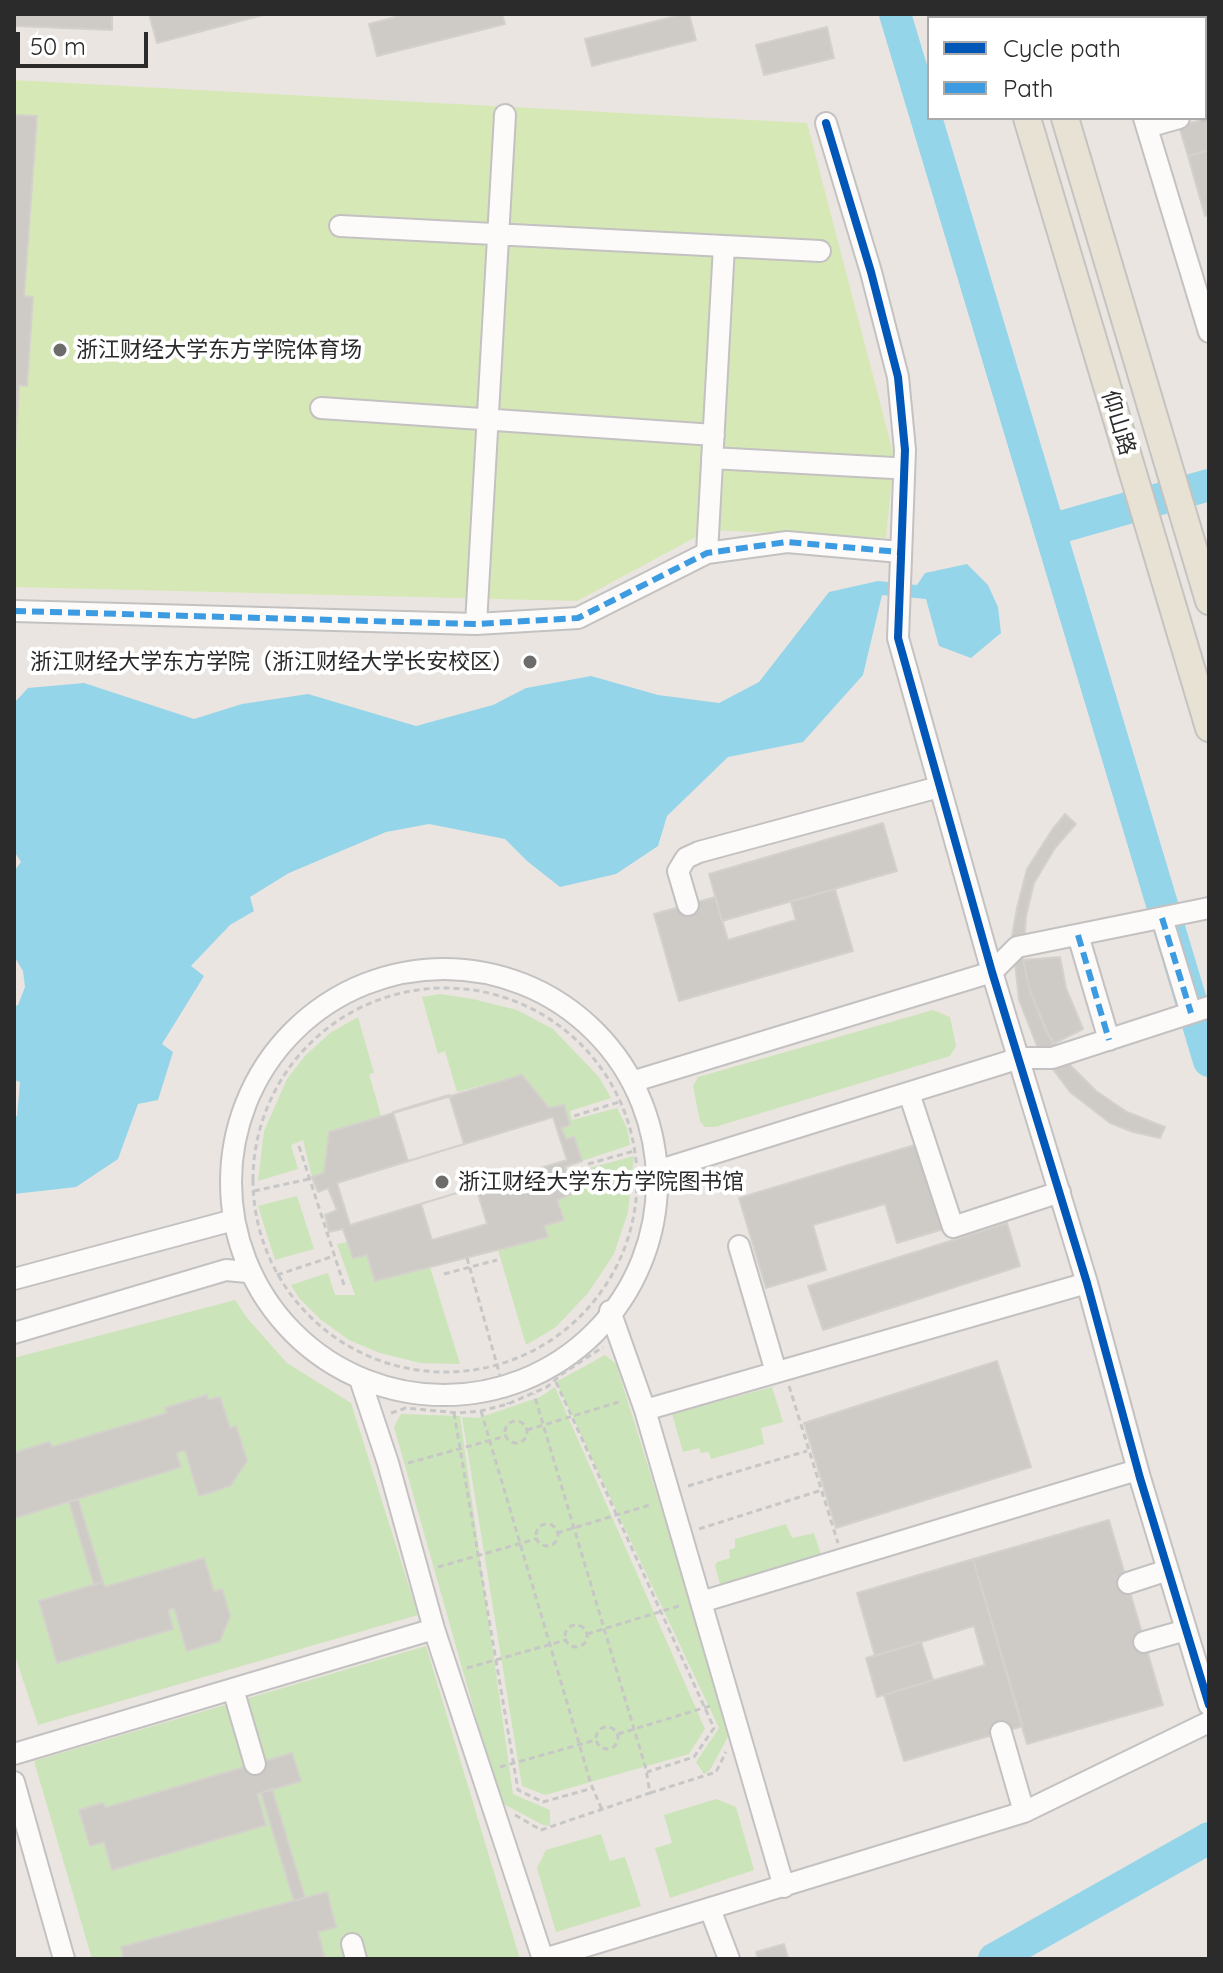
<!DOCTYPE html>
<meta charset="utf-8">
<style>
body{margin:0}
#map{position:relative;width:1223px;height:1973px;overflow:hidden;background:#eae5e0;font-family:Quicksand,sans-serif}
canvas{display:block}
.frame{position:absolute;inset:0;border:16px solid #2b2b2b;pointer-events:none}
.legend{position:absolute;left:927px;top:16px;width:280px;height:104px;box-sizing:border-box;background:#fff;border:2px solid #aaa;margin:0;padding:10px 14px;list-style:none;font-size:24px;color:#2b2b2b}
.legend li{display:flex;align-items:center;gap:16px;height:40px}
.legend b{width:40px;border:2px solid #aaa}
.scale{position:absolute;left:16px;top:32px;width:132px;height:36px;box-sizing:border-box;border:4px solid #2b2b2b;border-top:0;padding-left:10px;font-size:24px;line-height:28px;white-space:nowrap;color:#2b2b2b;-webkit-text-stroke:6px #fff;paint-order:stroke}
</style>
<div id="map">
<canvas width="1223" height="1973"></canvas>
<div class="frame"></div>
<ul class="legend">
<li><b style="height:10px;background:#0057b8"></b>Cycle path</li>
<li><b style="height:10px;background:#3d9ce1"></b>Path</li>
</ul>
<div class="scale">50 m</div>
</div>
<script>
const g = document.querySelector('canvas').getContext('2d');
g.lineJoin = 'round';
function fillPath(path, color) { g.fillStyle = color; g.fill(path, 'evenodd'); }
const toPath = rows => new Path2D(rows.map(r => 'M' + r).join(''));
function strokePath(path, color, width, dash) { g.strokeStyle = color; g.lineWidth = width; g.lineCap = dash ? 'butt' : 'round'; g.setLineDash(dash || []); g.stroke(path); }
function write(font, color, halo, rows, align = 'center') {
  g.font = font + ' Quicksand,"Noto Sans SC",sans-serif'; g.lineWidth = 8; g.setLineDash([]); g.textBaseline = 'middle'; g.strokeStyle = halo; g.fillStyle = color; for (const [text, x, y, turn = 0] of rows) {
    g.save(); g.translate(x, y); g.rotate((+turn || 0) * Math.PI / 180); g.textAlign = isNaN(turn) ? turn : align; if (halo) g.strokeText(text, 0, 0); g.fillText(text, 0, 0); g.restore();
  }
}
fillPath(toPath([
 [440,994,473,999,517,1010,553,1029,599,1077,611,1098,570,1111,572,1120,617,1108,627,1128,630,1145,582,1161,574,1137,566,1139,561,1128,570,1124,564,1105,549,1108,522,1075,457,1092,445,1051,438,1054,422,997],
 [933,1010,950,1017,956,1046,950,1056,715,1127,705,1127,700,1121,693,1086,698,1077],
 [358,1017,374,1073,369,1074,381,1116,329,1132,324,1173,312,1177,303,1140,291,1145,298,1169,258,1181,264,1131,287,1079,305,1056,330,1033],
 [634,1156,628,1212,614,1254,588,1293,556,1327,526,1345,498,1250,547,1238,544,1226,567,1174],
 [297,1196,314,1249,275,1260,258,1206],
 [349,1242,353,1258,367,1255,376,1281,430,1267,460,1364,420,1363,380,1353,349,1340,320,1319,299,1298,291,1285,328,1273,335,1295,355,1295,337,1244],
 [235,1300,247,1318,287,1363,351,1403,418,1615,38,1725,14,1653,14,1358],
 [605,1355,616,1364,731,1731,710,1770,704,1774,696,1762,719,1728,556,1382],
 [555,1387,705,1729,689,1754,545,1795,522,1786,462,1417,478,1418,540,1397],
 [772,1387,783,1422,761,1428,764,1444,711,1459,709,1452,701,1453,699,1448,683,1452,672,1414],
 [401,1414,460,1416,513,1794,550,1810,550,1826,543,1825,500,1802,394,1427],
 [786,1524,792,1538,814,1533,821,1555,720,1584,715,1566,717,1562,730,1558,729,1550,735,1548,735,1539],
 [426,1646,520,1959,92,1959,34,1761],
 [716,1799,736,1807,754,1870,670,1898,655,1848,672,1843,664,1815],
 [601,1834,610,1861,625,1857,641,1906,556,1932,537,1868,546,1850]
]), '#cce4b9');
fillPath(toPath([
 [14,80,807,123,894,456,886,538,709,530,577,601,14,587]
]), '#d7e8b7');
fillPath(toPath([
 [967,564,988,585,998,607,1001,633,971,658,939,646,926,599,882,595,863,675,803,742,728,757,667,816,658,846,616,874,560,887,527,861,505,839,429,824,386,832,289,873,250,897,254,911,230,925,191,966,204,976,162,1044,173,1052,158,1100,138,1104,118,1159,76,1187,14,1194,14,1117,17,1116,20,1082,14,1080,14,1007,18,1005,25,987,23,971,14,956,14,871,21,862,14,851,14,703,28,688,84,683,194,719,242,704,308,694,416,726,493,705,526,688,591,676,658,695,719,703,759,682,829,592,878,581,917,585,925,573]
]), '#95d5ea');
strokePath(toPath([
 [895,14,1209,1061],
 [1050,530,1209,485],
 [994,1959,1209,1838]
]), '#95d5ea', 32);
const building = toPath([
 [14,14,112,14,112,30,14,26,14,14],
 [149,14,267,14,157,43,149,14],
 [407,14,502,14,505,24,377,56,369,24,407,14],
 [684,14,689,14,696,40,592,66,585,39,684,14],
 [1177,14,1209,14,1209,96,1205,97,1205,18,1178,18,1177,14],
 [827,27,834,58,764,75,756,45,827,27],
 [14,115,37,116,24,296,33,297,27,386,19,385,14,468,14,115],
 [1209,118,1209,150,1188,156,1179,126,1209,118],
 [1209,150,1209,215,1205,216,1188,156,1209,150],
 [1065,814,1076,824,1055,848,1034,883,1026,916,1023,960,1030,991,1045,1030,1072,1067,1096,1091,1127,1112,1165,1127,1160,1138,1133,1132,1110,1123,1070,1092,1039,1051,1019,1000,1012,936,1017,908,1027,869,1052,830,1065,814],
 [883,823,897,871,722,921,709,874,883,823],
 [835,889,853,951,679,1001,654,914,715,897,728,940,796,920,791,902,835,889],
 [1060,957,1066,988,1083,1029,1053,1044,1030,991,1023,960,1060,957],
 [522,1075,549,1108,564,1105,570,1125,561,1128,566,1139,574,1137,582,1161,565,1167,574,1193,557,1200,564,1220,544,1226,548,1237,375,1281,367,1255,353,1258,343,1229,329,1232,325,1215,337,1210,328,1188,318,1192,312,1177,324,1173,329,1132,522,1075],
 [449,1095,464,1144,408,1161,393,1112,449,1095],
 [553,1117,567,1160,350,1225,337,1183,553,1117],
 [918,1144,944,1229,897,1243,885,1204,813,1225,826,1270,766,1288,739,1198,918,1144],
 [476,1187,487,1224,432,1240,421,1204,476,1187],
 [1007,1223,1020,1266,823,1330,808,1286,1007,1223],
 [997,1361,1031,1467,836,1528,804,1423,997,1361],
 [207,1395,208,1400,220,1397,230,1428,236,1426,247,1461,230,1486,199,1496,185,1450,176,1453,181,1467,15,1518,14,1453,49,1442,52,1447,167,1413,165,1408,207,1395],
 [78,1499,103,1582,94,1585,69,1502,78,1499],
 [1109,1520,1163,1705,1027,1744,973,1559,1109,1520],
 [204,1558,214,1592,222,1589,230,1616,220,1641,187,1651,174,1608,168,1610,173,1629,57,1663,39,1601,103,1582,105,1587,204,1558],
 [973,1559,1023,1726,904,1761,884,1695,985,1665,974,1626,875,1656,857,1593,973,1559],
 [921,1642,933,1680,877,1697,866,1658,921,1642],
 [292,1753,301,1781,257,1794,266,1825,112,1870,104,1842,90,1846,79,1810,103,1803,105,1808,292,1753],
 [272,1789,305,1898,294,1901,261,1793,272,1789],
 [327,1892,336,1927,318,1932,325,1959,124,1959,121,1947,327,1892],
 [784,1944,788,1958,758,1959,756,1952,784,1944]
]);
fillPath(building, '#cecbc7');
strokePath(building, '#d4d1cc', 2);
const minor = toPath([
 [1113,14,1114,18],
 [1205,110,1209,109],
 [1144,118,1209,332],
 [826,123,871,272,898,377,905,450,898,638,992,972,1087,1283,1140,1478,1209,1705],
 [1147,127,1179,118],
 [340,226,820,251],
 [321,408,714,435],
 [712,458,893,468],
 [707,553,724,246],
 [14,611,476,624,578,618,707,553,787,542,900,552],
 [476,624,505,115],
 [688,905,678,871,686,858,699,852,939,787],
 [1162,918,1191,1013],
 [1078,935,1109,1040],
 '231 1182a213 213 0 1 1 426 0a213 213 0 1 1-426 0Z',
 [638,1080,992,972,1017,947,1209,908],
 [909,1093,953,1227,1060,1192],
 [660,1170,1020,1058,1052,1058,1209,1007],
 [739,1246,776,1372],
 [14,1279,230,1221],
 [610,1311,645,1410,784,1887],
 [14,1333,226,1270,247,1272],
 [361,1382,388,1463,434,1629,543,1959],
 [645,1410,1087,1283],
 [1128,1583,1168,1570],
 [701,1602,1137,1470],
 [1144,1642,1186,1630],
 [233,1689,255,1764],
 [1001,1732,1024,1812],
 [14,1754,434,1629],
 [14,1782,64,1959],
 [710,1909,729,1959],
 [352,1944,356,1959],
 [544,1959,1024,1812,1209,1722]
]);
const major = toPath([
 [996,14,997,18],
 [1033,14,1035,18],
 [1027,118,1209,728],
 [1065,118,1209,601]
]);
strokePath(minor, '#c3c1c1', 24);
strokePath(major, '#c5c3c1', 30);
strokePath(toPath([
 '253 1180a192 192 0 1 1 384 0a192 192 0 1 1-384 0Z',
 [574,1116,619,1102],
 [299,1146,344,1285],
 [588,1164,634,1151],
 [254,1191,309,1179],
 [467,1258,508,1404],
 [444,1274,497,1260],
 [277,1275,334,1256],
 [556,1382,714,1728,694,1757,647,1772],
 [789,1386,838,1543],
 [481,1411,591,1784,602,1810],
 [391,1413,406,1408,458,1413,481,1411,508,1404,547,1387,562,1374,603,1347],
 [454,1413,518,1790,543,1802,593,1788],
 '505 1432a11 11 0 1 1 22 0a11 11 0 1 1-22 0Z',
 [527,1430,622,1401],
 [408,1463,506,1436],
 [688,1486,807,1451],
 '536 1535a11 11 0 1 1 22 0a11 11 0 1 1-22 0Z',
 [699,1529,822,1490],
 [557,1533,653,1504],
 [438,1567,536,1539],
 '565 1636a11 11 0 1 1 22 0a11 11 0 1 1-22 0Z',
 [587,1634,682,1605],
 [467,1668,566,1640],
 '596 1738a11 11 0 1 1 22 0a11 11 0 1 1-22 0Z',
 [618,1734,713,1705],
 [500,1767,596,1740],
 [650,1793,716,1772,726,1752],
 [515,1815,541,1830,650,1793,646,1769,534,1394]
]), '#c8c7c7', 3, [6, 4]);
strokePath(minor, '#fcfbfa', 20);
strokePath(major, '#e7e2d3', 26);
strokePath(toPath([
 [14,611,476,624,578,618,707,553,787,542,900,552],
 [1162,918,1191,1013],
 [1078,935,1109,1040]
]), '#3d9ce1', 6, [12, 6]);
strokePath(toPath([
 [826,123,871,272,898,377,905,450,898,638,992,972,1087,1283,1140,1478,1209,1705]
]), '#0057b8', 8);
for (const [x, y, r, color] of [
 [60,350,8,"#6e6c6a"],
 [530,662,8,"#6e6c6a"],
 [442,1182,8,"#6e6c6a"]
]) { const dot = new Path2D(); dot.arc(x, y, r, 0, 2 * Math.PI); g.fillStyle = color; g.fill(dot); strokePath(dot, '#fff', 3); }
write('22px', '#2b2b2b', '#fff', [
 ["浙江财经大学东方学院体育场",76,350],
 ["浙江财经大学东方学院（浙江财经大学长安校区）",514,662,"right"],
 ["浙江财经大学东方学院图书馆",458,1182]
], 'left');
write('22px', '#2b2b2b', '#fff', [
 ["仰山路",1118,423,73]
]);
</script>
